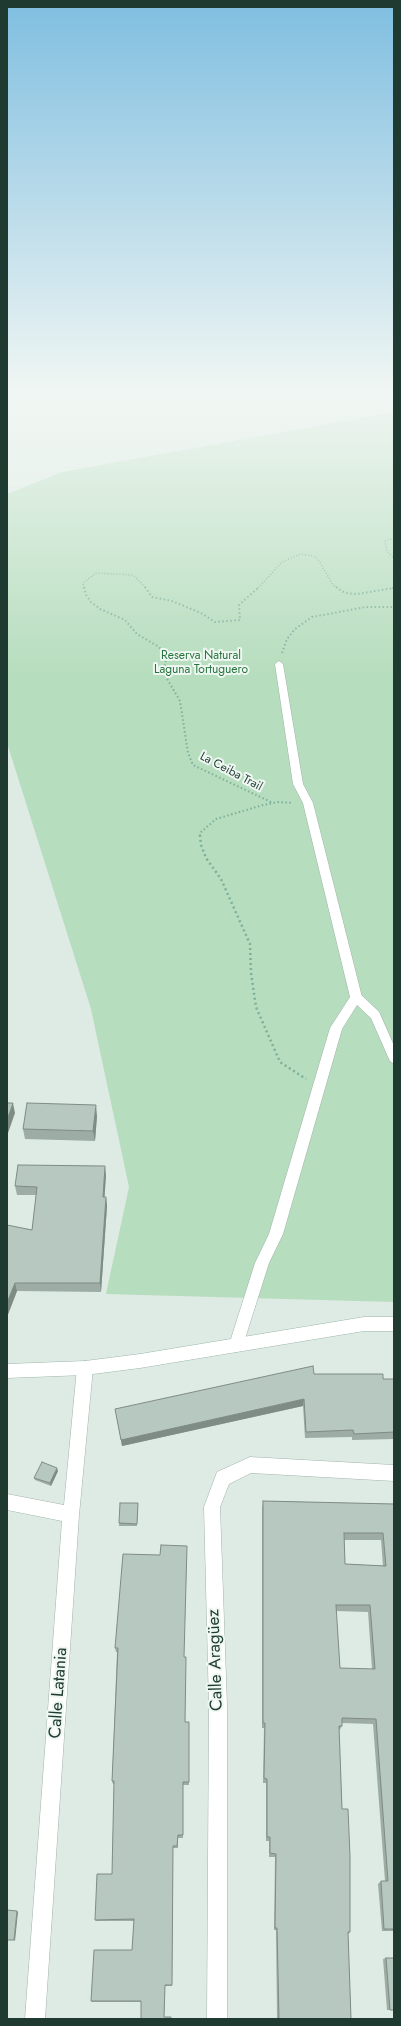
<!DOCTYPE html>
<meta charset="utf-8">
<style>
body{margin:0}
#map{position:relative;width:401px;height:2026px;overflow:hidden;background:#deebe4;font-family:Jost,sans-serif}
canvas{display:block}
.frame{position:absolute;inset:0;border:8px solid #1f3b31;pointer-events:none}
</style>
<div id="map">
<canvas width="401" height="2026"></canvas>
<div class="frame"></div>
</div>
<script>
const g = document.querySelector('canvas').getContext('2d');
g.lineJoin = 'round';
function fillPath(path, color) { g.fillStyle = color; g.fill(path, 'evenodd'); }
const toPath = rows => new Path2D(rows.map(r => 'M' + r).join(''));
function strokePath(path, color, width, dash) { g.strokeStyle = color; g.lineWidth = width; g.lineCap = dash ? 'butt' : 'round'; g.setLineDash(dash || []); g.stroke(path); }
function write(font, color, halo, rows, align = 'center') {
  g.font = font + ' Jost,sans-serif'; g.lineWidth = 4; g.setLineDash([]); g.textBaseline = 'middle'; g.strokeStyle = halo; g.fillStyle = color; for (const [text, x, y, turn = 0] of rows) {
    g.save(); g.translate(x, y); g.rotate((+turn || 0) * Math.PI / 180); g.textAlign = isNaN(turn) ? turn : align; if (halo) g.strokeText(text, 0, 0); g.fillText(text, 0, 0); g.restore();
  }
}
fillPath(toPath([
 [394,412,394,1302,106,1294,129,1187,91,1009,7,743,7,494,62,472]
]), '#b6ddbd');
const lane = toPath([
 [356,997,375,1015,394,1058]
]);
const street = toPath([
 [279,661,283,664,303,784,313,803,362,997,342,1029,283,1234,269,1263,243,1345,241,1350,236,1352,231,1350,229,1345,255,1263,269,1234,330,1028,350,997,303,803,293,784,275,664,279,661],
 [85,1361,90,1363,93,1368,79,1515,45,2019,25,2019,62,1521,7,1510,7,1494,64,1505,77,1368,80,1363,85,1361],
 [250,1457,394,1465,394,1481,251,1473,229,1484,220,1507,227,1706,227,2019,207,2019,209,1706,204,1507,217,1472,250,1457]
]);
const secondary = toPath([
 [364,1317,394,1317,394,1331,364,1331,140,1368,85,1375,7,1378,7,1364,85,1361,140,1354,364,1317]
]);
strokePath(lane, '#a1b3ab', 11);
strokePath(street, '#a1b3ab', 1);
strokePath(secondary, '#9db7ab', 1);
strokePath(toPath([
 [394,538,385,541,387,551,394,558],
 [84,588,83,583,96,573,133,575,146,588],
 [258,588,282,562,301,554,313,556,318,559,333,585,338,588],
 [392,588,394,588]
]), '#7db09b', 1.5, [1, 2]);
strokePath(toPath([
 [84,587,86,595,91,602,100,609,125,620,137,634,159,647,167,657,163,672,180,701,188,753,193,765,273,803],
 [145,587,152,597,172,601,201,613,215,622,240,620,239,605,259,587],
 [336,587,345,593,357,594,394,588],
 [282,653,287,639,295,629,312,617,366,607,394,607],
 [200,836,200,833,216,819,263,805,279,802,293,803]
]), '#7db09b', 2, [1.5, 2.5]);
strokePath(toPath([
 [200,835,201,845,206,858,221,879,250,944,251,973,256,1007,280,1062,306,1079]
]), '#7db09b', 2.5, [2, 3]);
strokePath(lane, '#fff', 10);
fillPath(street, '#fff');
fillPath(secondary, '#fff');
fillPath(toPath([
 [97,1116,95,1141,25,1139,23,1129],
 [106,1175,104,1197,106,1197,107,1206,101,1292,17,1291,7,1317,7,1225,32,1230,36,1195,17,1195,15,1186],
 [314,1374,383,1379,394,1379,394,1439,352,1440,352,1437,305,1438,303,1406,122,1446,115,1409],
 [58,1471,51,1486,35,1480,34,1478],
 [263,1501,394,1504,394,1931,382,1931,378,1884,381,1881,385,1881,373,1724,342,1723,342,1726,339,1731,342,1809,350,1932,348,1934,351,2019,353,2019,277,2019,276,1930,274,1930,275,1857,269,1857,269,1841,266,1841,266,1783,263,1783,264,1728,262,1728,262,1508],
 [344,1540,381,1540,383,1566,345,1564],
 [336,1611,368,1612,372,1669,340,1668],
 [138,1503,137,1526,119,1526,119,1523],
 [115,1648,184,1657,185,1722,189,1722,189,1785,183,1785,183,1838,178,1838,178,1848,173,1848,172,1986,165,1986,164,2017,171,2017,171,2018,141,2019,141,2002,92,2002,91,2001,132,1950,134,1921,96,1921,95,1920,112,1874,114,1784,113,1784,112,1781,117,1652,116,1652],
 [386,1958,394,1958,394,2010,387,2010,383,1959]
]), '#9daca4');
fillPath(toPath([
 [13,1103,15,1113,7,1136,7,1120],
 [96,1105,97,1116,95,1141,93,1131],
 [105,1166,106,1175,104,1206,103,1197],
 [106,1197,107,1206,101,1292,100,1283],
 [15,1283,17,1291,7,1317,7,1303],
 [304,1399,303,1406,122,1446,121,1440],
 [57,1468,58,1471,51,1486,50,1483],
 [17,1911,18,1912,15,1941,14,1940]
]), '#7f8c86');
const building = toPath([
 [7,1103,13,1103,7,1120,7,1103],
 [27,1103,96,1105,93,1131,23,1129,27,1103],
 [18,1165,105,1166,103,1197,106,1197,100,1283,15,1283,7,1303,7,1225,32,1230,37,1187,15,1186,18,1165],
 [313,1366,314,1374,383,1374,383,1379,394,1379,394,1432,354,1434,353,1430,306,1432,304,1399,121,1440,115,1409,313,1366],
 [42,1462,57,1468,50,1483,34,1478,42,1462],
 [263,1501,394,1504,394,1929,384,1929,381,1881,388,1881,376,1719,342,1718,342,1726,339,1726,342,1809,348,1809,350,1856,350,1932,348,1932,351,2019,353,2019,279,2019,277,1928,275,1928,276,1854,270,1853,270,1837,267,1837,267,1779,264,1778,265,1723,263,1723,263,1501],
 [344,1533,383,1533,386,1566,345,1564,344,1533],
 [336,1605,370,1605,375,1669,340,1668,336,1605],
 [120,1503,138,1503,137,1524,119,1523,120,1503],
 [161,1545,187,1546,184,1657,186,1657,185,1722,189,1722,189,1782,183,1782,183,1835,178,1835,177,1846,173,1846,172,1985,165,1985,164,2017,171,2017,171,2019,141,2019,141,2001,91,2001,94,1950,132,1950,134,1919,95,1920,97,1874,112,1874,114,1781,112,1781,118,1648,115,1648,123,1554,160,1555,161,1545],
 [7,1910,17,1911,14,1940,7,1940,7,1910],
 [386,1958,394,1958,394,2010,390,2010,386,1958]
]);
fillPath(building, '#b6c8bf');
strokePath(building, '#7f8c86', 1);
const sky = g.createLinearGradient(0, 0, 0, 675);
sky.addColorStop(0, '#7fbee0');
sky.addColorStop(0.58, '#f0f6f3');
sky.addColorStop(1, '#f0f6f300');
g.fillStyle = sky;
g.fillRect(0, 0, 401, 675);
write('12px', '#27743e', '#eff7f2', [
 ["Reserva Natural",201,656],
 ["Laguna Tortuguero",201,670]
]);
write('12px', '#1f3b31', '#eff7f2', [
 ["La Ceiba Trail",231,772,28]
]);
write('17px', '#1f3b31', '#eff7f2', [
 ["Calle Aragüez",216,1660,-92],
 ["Calle Latania",59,1693,-86]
]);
</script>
